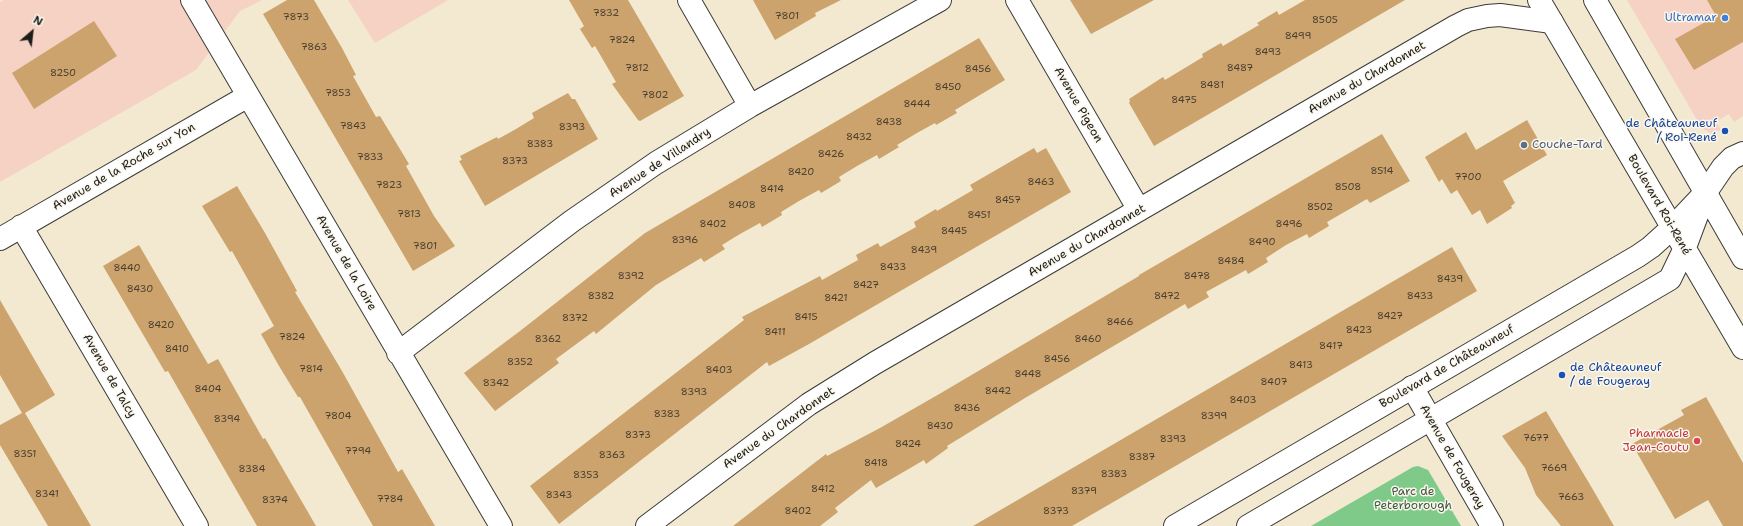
<!DOCTYPE html>
<meta charset="utf-8">
<style>
body{margin:0}
#map{position:relative;width:1743px;height:526px;overflow:hidden;background:#f2e9d0;font-family:"Shantell Sans",sans-serif}
canvas{display:block}
.north{position:absolute;left:12px;top:12px;width:40px;height:40px;-webkit-text-stroke:3px #fbf7ec;paint-order:stroke;rotate:28deg;font-size:11px;font-weight:700;line-height:16px;text-align:center;color:#1c1c1c}
.north::after{content:'';display:block;margin:auto;width:14px;height:18px;background:#1c1c1c;clip-path:polygon(50% 0,100% 100%,50% 72%,0 100%)}
</style>
<div id="map">
<canvas width="1743" height="526"></canvas>
<div class="north">N</div>
</div>
<script>
const g = document.querySelector('canvas').getContext('2d');
g.lineJoin = 'round';
function fillPath(path, color) { g.fillStyle = color; g.fill(path, 'evenodd'); }
const toPath = rows => new Path2D(rows.map(r => 'M' + r).join(''));
function strokePath(path, color, width, dash) { g.strokeStyle = color; g.lineWidth = width; g.lineCap = dash ? 'butt' : 'round'; g.setLineDash(dash || []); g.stroke(path); }
function write(font, color, halo, rows, align = 'center') {
  g.font = font + ' "Shantell Sans",sans-serif'; g.lineWidth = 3; g.setLineDash([]); g.textBaseline = 'middle'; g.strokeStyle = halo; g.fillStyle = color; for (const [text, x, y, turn = 0] of rows) {
    g.save(); g.translate(x, y); g.rotate((+turn || 0) * Math.PI / 180); g.textAlign = isNaN(turn) ? turn : align; if (halo) g.strokeText(text, 0, 0); g.fillText(text, 0, 0); g.restore();
  }
}
fillPath(toPath([
 [4,0,262,0,240,11,196,70,0,182,0,2],
 [348,0,448,0,375,43],
 [1627,0,1743,0,1743,116,1734,122,1729,114,1716,122,1721,130,1710,133,1705,130,1700,125]
]), '#f6d2c4');
fillPath(toPath([
 [1418,466,1428,470,1431,475,1461,526,1311,526,1413,467]
]), '#7fca89');
fillPath(toPath([
 [287,0,314,0,342,48,356,75,353,76,376,117,380,116,409,164,406,166,434,216,455,246,413,271,263,14],
 [569,0,628,0,684,96,640,121,638,120,612,84,616,82,595,46,592,48,580,29,584,26],
 [753,0,841,0,815,13,816,16,775,40],
 [1070,0,1154,0,1091,34],
 [1305,0,1405,0,1154,146,1129,103,1130,101,1129,99,1163,77,1165,80,1203,57,1202,54,1221,43,1223,46,1259,25,1257,23,1277,11,1279,15],
 [1707,0,1743,0,1743,42,1694,70,1675,39,1716,16],
 [94,21,117,56,34,109,12,73],
 [979,38,1005,80,955,110,957,113,936,125,935,123,917,133,897,145,899,147,879,159,877,155,857,166,839,177,841,181,821,193,819,190,799,201,781,212,782,215,762,227,760,223,740,234,722,245,725,249,704,262,701,258,656,285,596,334,594,331,556,359,559,363,495,411,464,373,520,331,645,233],
 [568,93,572,99,575,99,598,139,485,206,459,161,462,160,460,156,497,137,498,139,516,129,534,118,532,113],
 [1527,120,1547,155,1503,181,1515,203,1511,206,1512,208,1487,224,1480,210,1472,215,1457,190,1451,194,1442,179,1439,182,1425,157,1466,132,1476,150],
 [1382,134,1410,181,1370,203,1367,199,1327,222,1329,226,1309,238,1307,234,1286,245,1266,258,1268,262,1248,274,1246,270,1206,292,1209,297,1188,309,1185,304,1025,398,947,446,948,448,926,464,924,460,876,488,871,480,835,508,838,512,820,526,733,526,826,454,827,456,880,428,941,393,1139,276,1139,275],
 [1034,148,1037,153,1046,148,1071,192,809,344,769,366,767,362,559,524,530,486,744,320,742,317,820,276,822,280,858,260,856,255,878,243,880,247,916,227,914,222,936,209,937,211,973,190,970,185],
 [237,186,265,233,297,291,295,292,342,371,398,472,402,469,435,526,373,526,300,397,298,397,279,366,261,334,274,326,232,251,230,252,202,206],
 [139,245,208,364,218,359,263,439,265,438,316,526,257,526,168,371,165,372,103,266],
 [1452,247,1477,291,1072,526,973,526],
 [0,300,55,395,25,413,91,526,48,526,0,445,0,425,22,413,0,375],
 [1706,397,1743,463,1743,526,1723,526,1708,500,1675,519,1632,444,1684,415,1681,410],
 [1546,411,1592,488,1614,526,1561,526,1536,495,1525,468,1502,436]
]), '#cca36c');
const street = toPath([
 [192,0,501,526],
 [689,0,750,106],
 [1017,0,1139,210],
 [1706,192,1723,167,1732,158,1743,153],
 [21,226,197,526],
 [0,239,248,96],
 [398,353,572,221,656,163,750,106,940,0],
 [1412,387,1492,526],
 [647,526,809,404,875,363,1456,26,1468,20,1487,16,1500,15,1552,22]
]);
const secondary = toPath([
 [1539,0,1743,348],
 [1595,0,1743,258],
 [1175,526,1638,256,1651,247,1672,228,1706,192],
 [1248,526,1670,279,1684,250,1702,202]
]);
strokePath(street, '#3c3b37', 24);
strokePath(secondary, '#3c3b37', 24);
strokePath(street, '#fff', 22);
strokePath(secondary, '#fff', 22);
for (const [x, y, r, color] of [
 [1725,18,4,"#3f7fe0"],
 [1725,131,4,"#1a4fb4"],
 [1524,145,4,"#5c6f8a"],
 [1562,375,4,"#1a4fb4"],
 [1697,441,4,"#e0444e"]
]) { const dot = new Path2D(); dot.arc(x, y, r, 0, 2 * Math.PI); g.fillStyle = color; g.fill(dot); strokePath(dot, '#fbf7ec', 1.5); }
write('10px', '#483e30', null, [
 ["7832",606,13],
 ["7801",787,16],
 ["7873",296,17],
 ["8505",1325,20],
 ["8499",1298,36],
 ["7824",622,40],
 ["7863",314,47],
 ["8493",1268,52],
 ["7812",637,68],
 ["8487",1240,68],
 ["8456",978,69],
 ["8250",63,73],
 ["8481",1212,85],
 ["8450",948,87],
 ["7853",338,93],
 ["7802",655,95],
 ["8475",1184,100],
 ["8444",917,104],
 ["8438",889,122],
 ["7843",353,126],
 ["8393",572,127],
 ["8432",859,137],
 ["8383",540,144],
 ["8426",831,154],
 ["7833",370,157],
 ["8373",515,161],
 ["8514",1382,171],
 ["8420",801,172],
 ["7700",1468,177],
 ["8463",1041,182],
 ["7823",389,185],
 ["8508",1348,187],
 ["8414",772,189],
 ["8457",1008,200],
 ["8408",742,205],
 ["8502",1320,207],
 ["7813",409,214],
 ["8451",979,215],
 ["8402",713,224],
 ["8496",1289,224],
 ["8445",954,231],
 ["8396",685,240],
 ["8490",1262,242],
 ["7801",425,246],
 ["8439",924,250],
 ["8484",1231,261],
 ["8433",893,267],
 ["8440",127,268],
 ["8392",631,276],
 ["8478",1197,276],
 ["8439",1450,279],
 ["8427",866,285],
 ["8430",140,289],
 ["8382",601,296],
 ["8472",1167,296],
 ["8433",1420,296],
 ["8421",836,298],
 ["8427",1390,316],
 ["8415",806,317],
 ["8372",575,318],
 ["8466",1120,322],
 ["8420",161,325],
 ["8423",1359,330],
 ["8411",775,332],
 ["7824",292,337],
 ["8362",548,339],
 ["8460",1088,339],
 ["8417",1331,346],
 ["8410",177,349],
 ["8456",1057,359],
 ["8352",520,362],
 ["8413",1301,365],
 ["7814",311,369],
 ["8403",719,370],
 ["8448",1028,374],
 ["8407",1274,382],
 ["8342",496,383],
 ["8404",208,389],
 ["8442",998,391],
 ["8393",694,392],
 ["8403",1243,400],
 ["8436",967,408],
 ["8383",667,414],
 ["7804",338,416],
 ["8399",1214,416],
 ["8394",227,419],
 ["8430",940,426],
 ["8373",638,435],
 ["7677",1536,438],
 ["8393",1173,439],
 ["8424",908,444],
 ["7794",358,451],
 ["8351",25,454],
 ["8363",612,455],
 ["8387",1142,457],
 ["8418",876,463],
 ["7669",1554,468],
 ["8384",252,469],
 ["8383",1114,474],
 ["8353",586,475],
 ["8412",823,489],
 ["8379",1084,491],
 ["8341",47,494],
 ["8343",559,495],
 ["7663",1571,497],
 ["7784",390,499],
 ["8374",275,500],
 ["8402",798,511],
 ["8373",1056,511]
]);
write('12px', '#366cbe', '#fbf7ec', [
 ["Ultramar",1717,18]
], 'right');
write('12px', '#1c1c1c', '#fbf7ec', [
 ["Avenue du Chardonnet",1367,78,-30],
 ["Avenue Pigeon",1078,105,60],
 ["Avenue de Villandry",660,163,-33],
 ["Avenue de la Roche sur Yon",124,167,-30],
 ["Boulevard Roi-René",1659,205,60],
 ["Avenue du Chardonnet",1087,241,-30],
 ["Avenue de la Loire",346,263,60],
 ["Boulevard de Châteauneuf",1447,367,-30],
 ["Avenue de Talcy",109,376,60],
 ["Avenue du Chardonnet",779,428,-35],
 ["Avenue de Fougeray",1452,457,60]
]);
write('12px', '#164399', '#fbf7ec', [
 ["de Châteauneuf",1717,124],
 ["/ Roi-René",1717,138],
 ["de Châteauneuf",1570,368,"left"],
 ["/ de Fougeray",1570,382,"left"]
], 'right');
write('12px', '#4e5e75', '#fbf7ec', [
 ["Couche-Tard",1532,145]
], 'left');
write('12px', '#be3a42', '#fbf7ec', [
 ["Pharmacie",1689,434],
 ["Jean-Coutu",1689,448]
], 'right');
write('12px', '#3f5942', '#fbf7ec', [
 ["Parc de",1413,492],
 ["Peterborough",1413,506]
]);
</script>
